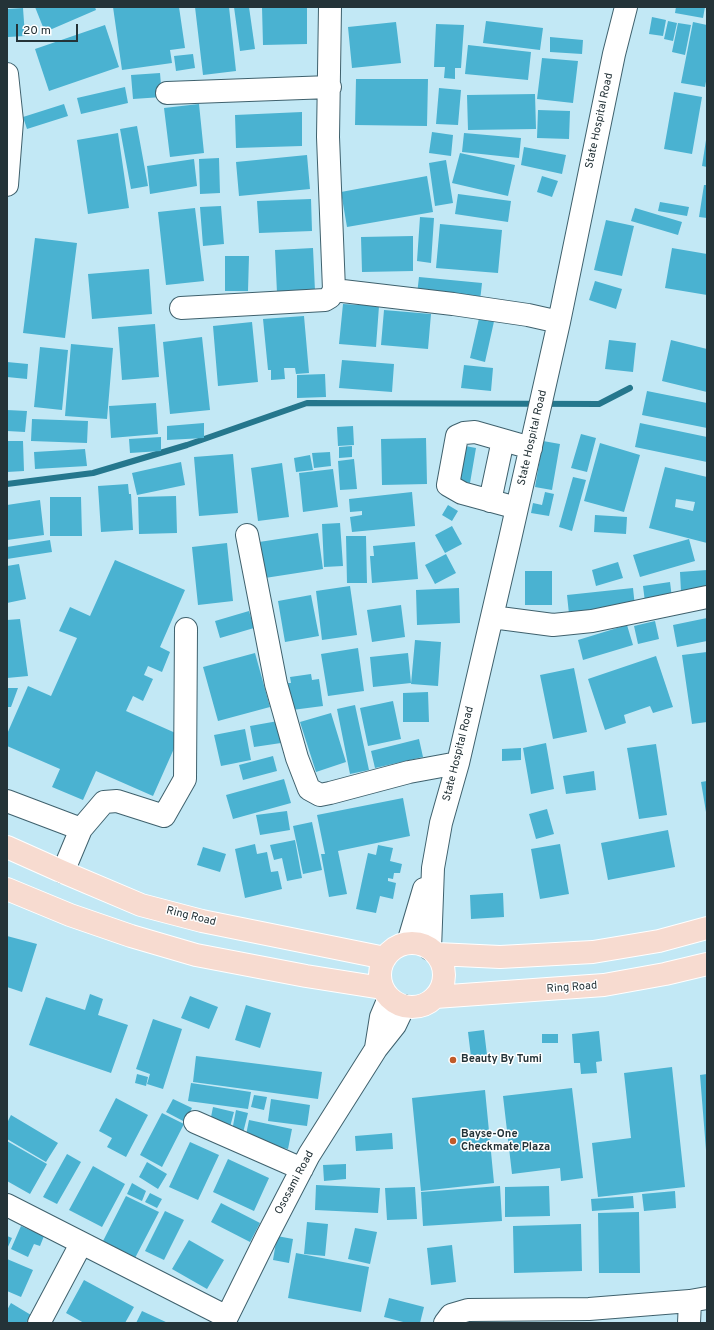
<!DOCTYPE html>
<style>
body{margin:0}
#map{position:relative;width:714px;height:1330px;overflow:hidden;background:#c2e8f5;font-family:Overpass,sans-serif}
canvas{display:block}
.frame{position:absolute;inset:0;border:8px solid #243338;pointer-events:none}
.scale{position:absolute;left:16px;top:24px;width:62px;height:18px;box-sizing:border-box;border:2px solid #243338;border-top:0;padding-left:5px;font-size:12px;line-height:14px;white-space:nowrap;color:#243338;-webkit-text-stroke:3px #fff;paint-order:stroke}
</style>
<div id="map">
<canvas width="714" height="1330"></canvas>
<div class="frame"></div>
<div class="scale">20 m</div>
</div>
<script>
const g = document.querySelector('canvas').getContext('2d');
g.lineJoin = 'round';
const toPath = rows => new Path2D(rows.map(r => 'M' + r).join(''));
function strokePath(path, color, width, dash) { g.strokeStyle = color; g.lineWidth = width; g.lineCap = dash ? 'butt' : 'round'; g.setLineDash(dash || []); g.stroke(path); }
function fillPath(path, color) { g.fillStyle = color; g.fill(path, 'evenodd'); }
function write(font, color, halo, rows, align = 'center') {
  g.font = font + ' Overpass,sans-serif'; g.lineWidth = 3; g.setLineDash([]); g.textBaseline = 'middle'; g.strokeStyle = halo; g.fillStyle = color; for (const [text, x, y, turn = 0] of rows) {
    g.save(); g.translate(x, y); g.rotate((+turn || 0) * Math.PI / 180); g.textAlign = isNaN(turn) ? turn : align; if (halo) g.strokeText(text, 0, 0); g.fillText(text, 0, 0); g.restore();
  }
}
strokePath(toPath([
 [7,484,93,473,187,445,307,403,599,404,630,388]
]), '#25778d', 6);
fillPath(toPath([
 [35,7,95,7,96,10,45,32],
 [113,7,179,7,185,48,170,50,172,63,122,70],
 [195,7,229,7,236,71,203,75],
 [234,7,249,7,255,49,240,51],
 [262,7,307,7,307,44,263,45],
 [676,7,705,7,703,18,675,13],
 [23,8,25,36,8,37,7,9],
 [652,17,666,20,663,36,649,34],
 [486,21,543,28,540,50,483,43],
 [668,21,677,23,673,41,664,39],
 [396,22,401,63,352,68,348,27],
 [693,22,707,25,707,76,705,87,681,83],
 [678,23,691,25,685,55,672,52],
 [436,24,464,25,461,68,455,68,455,79,444,78,445,67,434,67],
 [105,25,119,67,49,91,35,49],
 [550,37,583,40,582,54,550,52],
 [468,45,531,52,528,80,465,74],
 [193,54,195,68,176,71,174,56],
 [542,58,578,61,573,103,537,99],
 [160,73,162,97,133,99,131,75],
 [356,79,428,79,427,126,355,125],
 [125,87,128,103,81,114,77,98],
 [439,88,461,90,458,125,436,124],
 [674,92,702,97,692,154,664,149],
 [535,94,536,129,468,130,467,95],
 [64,104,68,116,27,129,23,117],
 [199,104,204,153,170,157,164,108],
 [538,110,570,111,569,139,537,138],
 [302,112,302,146,236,148,235,115],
 [137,126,148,186,131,189,120,129],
 [432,132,453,135,451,156,429,153],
 [118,133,129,208,88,214,77,140],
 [464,133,521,138,519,158,462,152],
 [706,140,707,140,707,167,702,166],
 [524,147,566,155,562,174,521,165],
 [460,153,515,165,508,196,452,183],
 [307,155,310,189,239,196,236,162],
 [219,158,220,193,200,194,199,159],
 [194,159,197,186,150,194,147,166],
 [446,160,453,203,435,206,429,163],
 [427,176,433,212,347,227,341,192],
 [542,176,558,181,552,197,537,192],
 [704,185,707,185,707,218,699,217],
 [458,194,511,201,508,222,455,214],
 [311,199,312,231,259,233,257,201],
 [660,202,689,207,687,216,658,211],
 [221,206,224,244,203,246,200,207],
 [195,208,204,281,166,285,158,212],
 [635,208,682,222,678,235,631,221],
 [420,217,434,218,431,263,417,261],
 [606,220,634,226,622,276,594,270],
 [440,224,502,230,498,273,436,268],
 [413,236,413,271,362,272,361,237],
 [35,238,77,243,65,338,23,333],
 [313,248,315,291,277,293,275,250],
 [672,248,707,254,707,295,665,288],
 [225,256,249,256,248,291,225,291],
 [149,269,152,314,92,319,88,274],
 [419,277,482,283,480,301,417,294],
 [595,281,622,289,616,309,589,300],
 [360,295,374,296,373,306,379,306,376,347,339,344,343,304,360,305],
 [384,310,431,314,428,349,381,345],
 [480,314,495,317,485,362,470,358],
 [304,316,309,373,296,374,295,368,284,368,285,379,271,380,271,370,268,370,263,319],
 [252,322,258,382,218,386,213,326],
 [155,324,159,377,122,380,118,327],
 [202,337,210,410,170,414,163,342],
 [609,340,636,343,633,372,605,369],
 [671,340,707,349,707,392,662,381],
 [71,344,113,348,107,419,65,416],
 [40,347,68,350,62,410,34,407],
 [342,360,394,364,392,392,339,388],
 [7,362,28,364,27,379,7,377],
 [464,365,493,368,491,391,461,388],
 [325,374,326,397,297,398,297,375],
 [647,391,707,403,707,428,642,415],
 [156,403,158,434,111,438,109,406],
 [7,410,27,411,25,432,7,431],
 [32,419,88,421,87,443,31,441],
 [204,423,204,438,167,440,167,426],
 [640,423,707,437,707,462,635,447],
 [353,426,354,445,338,446,337,427],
 [581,434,596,438,587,472,571,468],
 [161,437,161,451,130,453,129,439],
 [426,438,427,484,382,485,381,439],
 [7,441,23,441,24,471,7,472],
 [543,441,560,444,552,490,535,487],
 [600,443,640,455,624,512,584,501],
 [460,445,476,448,470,483,454,480],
 [352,446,352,457,339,458,339,447],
 [85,449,87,466,35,469,34,452],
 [330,452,331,466,314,468,312,453],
 [233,454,238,513,199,516,194,457],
 [310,455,313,470,296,472,294,458],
 [354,459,357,489,340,490,338,461],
 [181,462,185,485,137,495,132,473],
 [282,463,289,517,258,521,251,468],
 [665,467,707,477,707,543,649,528],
 [676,499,695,502,693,511,675,507],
 [333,469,338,507,303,512,299,473],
 [573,477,586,480,572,531,559,527],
 [128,484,129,494,131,494,133,530,101,532,98,486],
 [412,492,415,526,352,532,350,517,362,515,362,511,350,512,349,499],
 [545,492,554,494,549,516,531,513,533,503,542,505],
 [176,496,177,533,139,534,138,497],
 [50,497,81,497,82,536,50,536],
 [40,500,44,535,7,540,7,505],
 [448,505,458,511,452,521,442,515],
 [595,515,627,517,626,534,594,532],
 [340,523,343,566,324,567,322,524],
 [452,526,462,544,445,553,435,535],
 [318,533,323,569,265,578,259,542],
 [346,536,366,536,367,583,347,583],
 [689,539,695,561,640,577,633,555],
 [50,540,52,552,7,559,7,547],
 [415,542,418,579,372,583,370,556,374,556,373,546],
 [227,543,233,601,198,605,192,547],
 [446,554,456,573,435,584,425,565],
 [115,560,185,590,160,647,170,652,162,672,148,666,144,675,153,679,143,701,133,696,126,711,180,735,153,796,96,771,83,800,52,787,60,769,7,746,7,734,28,686,51,696,77,638,59,631,70,607,90,616],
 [618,562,623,578,596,586,592,570],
 [19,564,26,599,7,603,7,566],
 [707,570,707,590,681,592,680,572],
 [525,571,552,571,552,605,525,605],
 [670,582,672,598,645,602,643,586],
 [350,586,357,635,322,640,316,591],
 [459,588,460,623,417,625,416,590],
 [633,588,635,607,569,614,567,595],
 [311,595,319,636,285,642,278,601],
 [401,605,405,637,372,642,367,610],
 [249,611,254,628,220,638,215,621],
 [707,618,707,641,677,647,673,625],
 [20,619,28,676,7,678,7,620],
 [655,621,659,639,638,644,634,626],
 [627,625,633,645,583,660,578,640],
 [415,640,441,642,438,686,411,684],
 [358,648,364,691,328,696,321,654],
 [707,652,707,722,692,724,682,655],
 [255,653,270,707,218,721,203,667],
 [408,653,411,683,373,687,370,657],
 [656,656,673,707,653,713,650,706,624,715,626,723,605,730,588,679],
 [574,668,587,732,553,739,540,675],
 [311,674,312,680,319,679,323,706,292,710,288,683,291,683,290,677],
 [7,688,18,688,11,707,7,707],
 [428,692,429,722,403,722,403,693],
 [393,701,401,739,368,746,360,708],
 [355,705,369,770,350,774,337,709],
 [331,713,346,762,316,772,300,722],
 [278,721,281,743,254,747,250,726],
 [245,729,251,760,221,766,214,735],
 [419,739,423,757,375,768,371,751],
 [546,743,554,789,531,794,523,748],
 [656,744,667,815,639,819,627,748],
 [521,748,521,760,502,761,502,749],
 [273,756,277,771,243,780,239,765],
 [594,771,596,790,566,794,563,776],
 [284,779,291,803,233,819,226,795],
 [707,781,707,812,706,812,701,782],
 [403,798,410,836,338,851,347,894,329,897,321,854,325,854,317,815],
 [547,809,554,834,536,839,529,814],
 [287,811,290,830,260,835,256,815],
 [312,822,322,870,303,874,293,826],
 [668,830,675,867,608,880,601,843],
 [295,840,302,878,287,881,282,858,274,860,270,845],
 [255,844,257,854,267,852,271,872,278,871,282,889,245,898,235,849],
 [560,844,569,894,540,899,531,849],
 [378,845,393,848,390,861,402,864,400,873,394,873,393,879,388,878,388,881,396,883,393,899,380,896,376,913,356,909,368,853,376,855],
 [203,847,226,854,220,872,197,865],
 [503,893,504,917,471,919,470,895],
 [7,936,37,944,22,992,7,987],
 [90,994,103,999,98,1015,128,1025,111,1073,29,1045,46,997,85,1010],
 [190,996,218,1007,209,1029,181,1018],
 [246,1005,271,1013,260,1048,235,1040],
 [153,1019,182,1029,163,1089,147,1084,150,1074,136,1069],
 [484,1030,487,1055,471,1057,468,1032],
 [599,1031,602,1061,596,1062,597,1073,581,1074,580,1063,574,1063,572,1034],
 [542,1034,558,1034,558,1043,542,1043],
 [196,1056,322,1072,318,1099,193,1082],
 [672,1067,685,1187,598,1197,592,1143,631,1138,624,1073],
 [137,1074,148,1077,146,1086,135,1083],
 [707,1074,707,1149,706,1150,700,1075],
 [191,1083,251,1092,248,1109,188,1101],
 [572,1088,583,1178,561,1181,560,1168,512,1174,503,1096],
 [485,1090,494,1183,421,1191,412,1098],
 [254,1095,267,1097,264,1110,251,1107],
 [116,1098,148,1115,126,1157,107,1147,112,1138,99,1131],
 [173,1099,192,1108,185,1122,166,1112],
 [271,1099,310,1105,307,1126,268,1121],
 [213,1107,234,1112,230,1127,210,1122],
 [236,1110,248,1113,243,1133,232,1131],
 [162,1113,184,1124,162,1167,140,1155],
 [11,1115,58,1143,46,1162,7,1139,7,1123],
 [249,1120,292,1129,288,1149,245,1140],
 [392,1133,393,1149,356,1151,355,1136],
 [7,1141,47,1164,30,1194,7,1181],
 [190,1142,219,1155,198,1200,169,1187],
 [67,1154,81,1162,57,1204,43,1197],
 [228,1159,269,1178,254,1211,213,1192],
 [147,1162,167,1174,158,1189,139,1177],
 [346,1164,346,1179,324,1181,323,1165],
 [93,1166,125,1184,102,1227,69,1210],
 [132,1183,146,1191,142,1201,127,1194],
 [316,1185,380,1188,378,1213,315,1210],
 [500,1186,502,1221,423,1226,421,1192],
 [549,1186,550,1216,505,1217,505,1187],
 [415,1187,417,1219,387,1220,385,1188],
 [675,1191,676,1208,644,1211,642,1194],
 [150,1193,162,1199,157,1208,145,1202],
 [126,1196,159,1212,135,1258,103,1241],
 [633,1196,634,1208,592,1211,591,1199],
 [221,1203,260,1223,250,1242,211,1222],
 [165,1211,184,1220,164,1260,145,1251],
 [639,1212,640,1273,599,1273,598,1213],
 [307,1222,328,1224,325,1256,304,1254],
 [581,1224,582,1271,514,1273,513,1226],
 [21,1226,44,1236,40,1246,34,1244,28,1257,11,1249],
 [355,1228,377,1232,370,1264,348,1259],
 [7,1236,12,1238,7,1249],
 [277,1236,293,1239,289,1263,273,1260],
 [189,1240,224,1260,207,1289,172,1269],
 [452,1245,456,1282,431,1285,427,1248],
 [296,1253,369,1267,361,1312,288,1298],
 [7,1259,33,1270,21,1297,7,1291],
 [84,1280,134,1307,125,1323,84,1323,66,1313],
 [389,1298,424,1307,420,1323,407,1323,384,1317],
 [11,1303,31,1315,26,1323,7,1323,7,1310],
 [142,1311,168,1323,136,1323]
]), '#4ab2d1');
const minor = toPath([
 [330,7,328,137,334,290],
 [7,74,12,121,7,185],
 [167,93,330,87],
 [181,308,325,300,330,297,334,290,453,304,528,315,559,322],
 [490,501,503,440],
 [517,508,462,493,448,485,457,436,464,433,475,432,531,448],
 [247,535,276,684,297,758,309,789,320,795,330,793,409,772,458,763],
 [492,617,553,625,592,621,707,597],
 [7,801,81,829],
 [63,872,81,829,104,802,117,801,164,816,185,779,186,629],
 [408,943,424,889],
 [430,949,433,868,441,823,458,763,510,539,559,322,614,54,626,7],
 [376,1048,381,1017,389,998],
 [195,1122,302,1169],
 [7,1205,227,1317],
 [39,1323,81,1244],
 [224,1323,267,1236,309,1155,376,1049,395,1025,404,1006],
 [445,1323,451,1315,468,1310,589,1309,690,1301,707,1298],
 [689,1323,690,1301]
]);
const major = toPath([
 [7,847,63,872,141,905,202,921,385,958],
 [7,889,70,915,131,936,196,955,306,976,382,988],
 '380 975a32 32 0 1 1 64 0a32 32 0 1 1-64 0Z',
 [437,954,500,957,593,952,659,941,707,928],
 [435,997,604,985,665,974,707,964]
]);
strokePath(minor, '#3f616d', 24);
strokePath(major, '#fff', 24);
strokePath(minor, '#fff', 22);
strokePath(major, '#f7dbd0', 22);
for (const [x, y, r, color] of [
 [453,1060,4,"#c05b29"],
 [453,1141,4,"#c05b29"]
]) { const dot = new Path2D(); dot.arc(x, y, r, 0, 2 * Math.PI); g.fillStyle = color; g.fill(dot); strokePath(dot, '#fff', 1.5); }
write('11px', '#243338', '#fff', [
 ["State Hospital Road",600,121,-78],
 ["State Hospital Road",533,438,-77],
 ["State Hospital Road",459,754,-76],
 ["Ring Road",191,917,14],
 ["Ring Road",572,988,-4],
 ["Ososami Road",295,1183,-62]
]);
write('bold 11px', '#243338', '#fff', [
 ["Beauty By Tumi",461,1060],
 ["Bayse-One",461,1135],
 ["Checkmate Plaza",461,1148]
], 'left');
</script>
